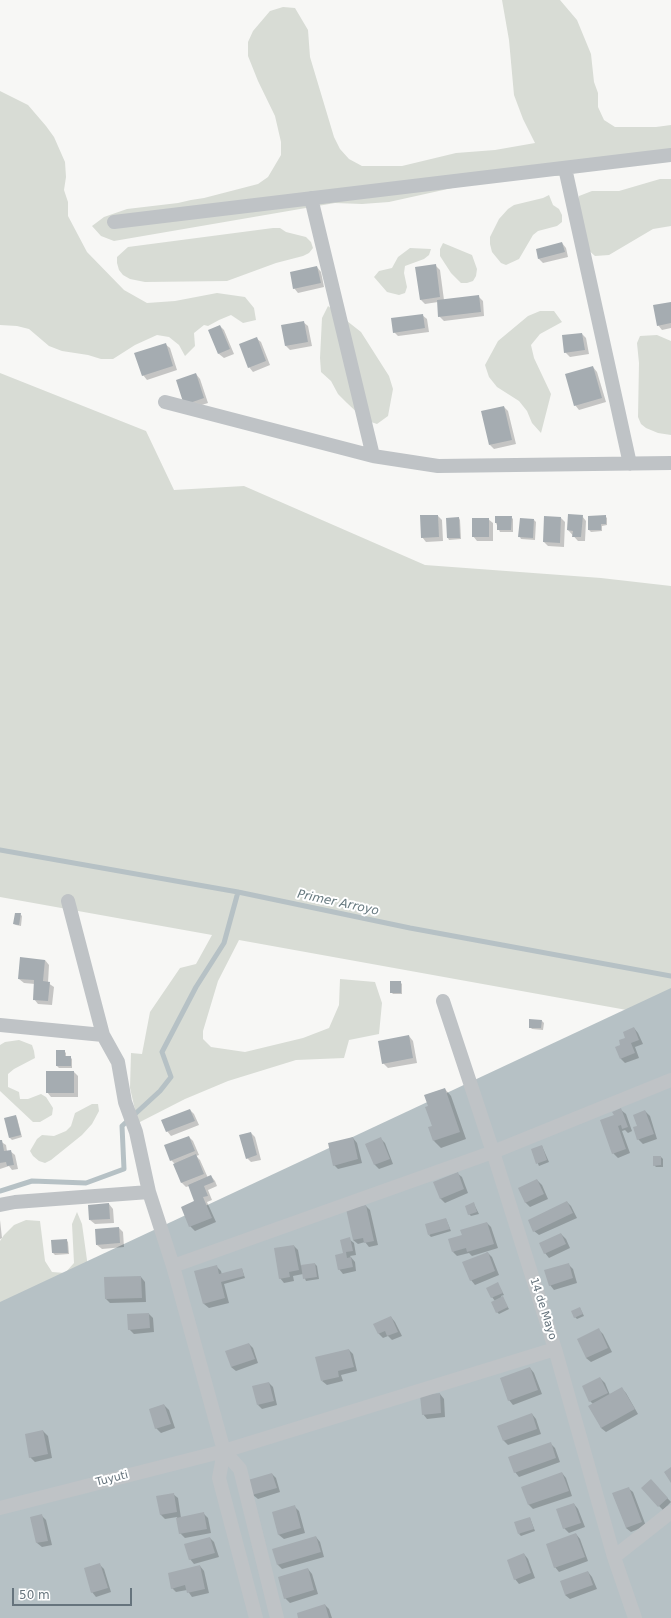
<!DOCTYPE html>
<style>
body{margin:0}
#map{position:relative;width:671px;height:1618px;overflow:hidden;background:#f7f7f5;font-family:"DejaVu Sans",sans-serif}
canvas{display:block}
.scale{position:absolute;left:12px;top:1588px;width:120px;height:18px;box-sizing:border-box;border:2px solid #66747d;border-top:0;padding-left:5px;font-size:12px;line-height:14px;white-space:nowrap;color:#66747d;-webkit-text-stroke:3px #fff;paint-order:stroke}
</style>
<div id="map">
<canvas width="671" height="1618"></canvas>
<div class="scale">50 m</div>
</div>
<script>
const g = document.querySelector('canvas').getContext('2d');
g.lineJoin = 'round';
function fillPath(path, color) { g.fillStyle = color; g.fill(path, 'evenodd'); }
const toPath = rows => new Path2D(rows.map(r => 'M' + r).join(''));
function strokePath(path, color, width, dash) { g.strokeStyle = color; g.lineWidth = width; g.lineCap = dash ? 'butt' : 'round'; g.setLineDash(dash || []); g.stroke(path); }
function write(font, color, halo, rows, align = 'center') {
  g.font = font + ' "DejaVu Sans",sans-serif'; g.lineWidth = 4; g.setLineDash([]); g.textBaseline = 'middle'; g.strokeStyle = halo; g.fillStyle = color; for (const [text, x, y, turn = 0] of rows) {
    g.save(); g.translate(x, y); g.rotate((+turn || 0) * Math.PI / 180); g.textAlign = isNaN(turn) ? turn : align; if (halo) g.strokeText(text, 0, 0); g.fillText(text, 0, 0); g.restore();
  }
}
fillPath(toPath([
 [502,0,560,0,577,20,591,54,594,82,598,93,598,107,604,120,615,127,656,127,671,125,671,157,605,164,565,176,523,176,484,181,389,202,362,204,335,203,114,241,101,236,92,226,104,217,127,209,178,203,191,200,204,198,258,184,268,177,281,155,281,142,275,116,258,81,248,56,248,42,253,31,270,11,283,7,295,8,308,30,310,57,334,137,340,149,349,159,362,166,402,166,456,153,495,150,535,143,523,119,514,95,509,40],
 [0,91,28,105,46,126,54,137,65,162,66,177,64,190,68,202,68,216,87,252,124,290,147,303,175,301,217,293,245,297,254,308,256,320,243,323,231,315,219,320,208,326,204,325,194,333,195,346,185,356,179,345,169,337,157,335,135,345,113,359,101,359,88,355,62,351,49,346,29,329,17,326,0,325],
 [660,179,671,179,671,226,653,229,609,255,595,256,585,247,572,223,579,196,592,191,619,191],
 [549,195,553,205,559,209,562,215,562,222,557,226,538,231,533,235,519,259,506,265,501,263,492,252,490,244,490,237,499,219,508,209,514,205,543,198],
 [273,228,280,228,286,232,306,237,311,242,313,248,309,253,303,256,276,263,227,281,145,282,130,279,123,275,119,270,117,263,117,257,128,247],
 [443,243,472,255,477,269,476,276,473,281,467,283,461,283,451,273,440,256,440,249],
 [410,248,431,249,429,255,424,259,405,266,404,273,407,287,405,293,399,295,387,292,374,277,379,271,392,268,398,257],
 [328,306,361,332,389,376,393,389,388,416,377,424,365,420,347,403,338,394,331,381,321,372,320,358,322,318],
 [540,311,554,311,562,322,540,334,531,345,534,358,551,394,541,433,532,423,527,411,519,401,497,387,489,377,485,365,498,341,528,316],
 [657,335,671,341,671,435,658,433,646,428,641,424,638,417,639,363,637,343,640,336],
 [0,373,146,431,174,490,244,486,425,565,601,578,671,586,671,1018,239,940,218,981,203,1031,203,1039,211,1047,245,1052,303,1038,329,1028,339,1005,340,979,375,982,382,1003,379,1034,349,1040,344,1058,296,1060,228,1081,185,1099,138,1123,130,1088,131,1053,142,1054,150,1012,180,968,196,964,212,935,0,897],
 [19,1040,32,1045,34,1051,35,1058,14,1069,8,1074,8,1087,19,1092,20,1099,28,1099,41,1094,46,1097,53,1108,52,1115,40,1122,33,1122,0,1091,0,1045,5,1042],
 [92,1104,98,1104,99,1111,92,1124,82,1135,51,1160,45,1163,39,1161,33,1156,30,1151,37,1139,42,1135,54,1136,66,1131,71,1126,75,1113],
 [77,1212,82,1224,91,1289,0,1324,0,1241,4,1235,14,1225,26,1220,40,1221,45,1261,52,1272,65,1273,74,1263,72,1224]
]), '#d8dcd5');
fillPath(toPath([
 [671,988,671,1618,0,1618,0,1302]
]), '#b6c1c5');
fillPath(toPath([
 [562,243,566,248,568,257,543,263,539,259,537,250],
 [435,265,440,270,444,300,478,296,483,301,484,316,444,321,439,316,438,302,425,304,421,300],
 [317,267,321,272,324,287,298,293,294,288],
 [671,303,671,328,662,330,658,325],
 [422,315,427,319,429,332,398,336,394,332],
 [303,322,308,326,312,346,290,350,286,346,282,326],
 [220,326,224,330,234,354,224,358,219,354,210,330],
 [582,334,586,338,589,354,570,357,565,352],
 [256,338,261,342,270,365,253,372,249,367],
 [165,344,170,348,177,370,147,380,143,375],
 [593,367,597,372,606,402,579,410,575,405],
 [196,374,200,379,208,403,189,409],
 [504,407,508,411,516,444,494,449,490,445],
 [438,516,442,520,443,541,426,542,422,537],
 [582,516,586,521,585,541,578,541,568,530],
 [605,516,607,518,607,525,602,526,602,531,591,532,589,530],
 [511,517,513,519,513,532,500,532,496,523],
 [459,518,460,520,461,539,449,540,448,538],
 [561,518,565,522,564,547,548,546,544,542],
 [488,519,493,523,493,541,477,541,473,536],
 [534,520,536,522,535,540,521,539,520,537],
 [20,914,22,916,21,926,16,925,14,924],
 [45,960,49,965,48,983,54,987,52,1005,38,1004,34,999,35,984,24,983,19,979],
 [400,982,402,984,402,994,393,994,391,992],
 [542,1021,544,1023,543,1030,532,1029,530,1027],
 [634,1028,638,1033,643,1044,635,1047,639,1058,625,1063,621,1059,622,1045],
 [409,1036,413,1041,417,1063,388,1068,383,1063],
 [64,1051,66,1053,66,1057,70,1057,72,1059,72,1068,59,1068,57,1066],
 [74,1072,78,1076,78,1097,51,1097,47,1092],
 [445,1089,451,1096,466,1139,441,1148,434,1141,430,1128,433,1126],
 [190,1110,194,1114,199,1125,171,1136,167,1131],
 [621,1110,626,1114,632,1131,628,1133,625,1130,622,1131,630,1153,618,1158,613,1153,615,1116],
 [645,1111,650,1116,657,1139,643,1144,638,1139,638,1126],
 [15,1116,17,1118,22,1137,12,1140,10,1138,5,1119],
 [251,1133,255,1137,261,1160,251,1162,247,1158],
 [189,1137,193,1141,199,1155,196,1156,200,1160,208,1178,211,1176,215,1181,217,1186,208,1190,212,1200,207,1202,216,1222,195,1231,190,1226,196,1202,189,1186,186,1187,182,1183,175,1164,171,1160],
 [353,1138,357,1143,362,1163,338,1169,334,1165],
 [381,1139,385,1143,393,1164,379,1169,375,1165,366,1145],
 [0,1141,6,1145,7,1151,10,1151,15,1155,18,1169,12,1170,9,1166,0,1169],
 [542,1146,549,1162,539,1166,532,1150],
 [661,1157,663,1159,663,1167,656,1167,654,1165],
 [457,1173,462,1177,468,1193,445,1203,440,1198],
 [537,1180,542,1185,548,1199,530,1207,525,1202],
 [567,1202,571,1206,577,1218,539,1235,534,1231],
 [109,1204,113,1209,114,1223,95,1224,90,1220],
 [474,1204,479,1214,471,1216,469,1214],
 [366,1206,370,1210,378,1245,369,1247,365,1242,358,1244,353,1240],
 [446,1219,451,1231,431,1237,429,1235],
 [0,1220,2,1238,0,1239],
 [487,1223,491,1227,498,1248,472,1256,469,1253,457,1256,453,1252,463,1235],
 [119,1228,123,1232,124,1247,102,1249,97,1245],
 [561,1234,566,1239,570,1248,549,1258,545,1253],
 [349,1239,354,1243,356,1255,350,1256,355,1262,356,1271,343,1274,339,1269],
 [66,1240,68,1242,69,1254,55,1255,53,1253],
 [294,1246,298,1250,301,1266,315,1264,317,1266,319,1279,306,1281,303,1274,293,1276,294,1281,284,1283,280,1278],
 [487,1252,492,1257,499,1275,475,1285,471,1280],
 [568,1264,573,1269,577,1283,554,1290,550,1285],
 [216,1266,221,1271,222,1275,242,1269,245,1278,224,1284,229,1303,209,1308,204,1304,196,1272],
 [141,1277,145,1282,146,1302,110,1303,106,1299],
 [498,1284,504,1295,501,1296,509,1309,499,1314,497,1312,495,1301,492,1297],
 [580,1308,584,1316,577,1319,575,1317],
 [149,1314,153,1318,154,1332,134,1334,129,1329],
 [391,1317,395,1322,402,1336,392,1340,388,1336,383,1338,379,1334,375,1324],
 [599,1330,603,1334,612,1352,591,1362,586,1358],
 [249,1344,253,1348,258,1363,236,1371,231,1367],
 [349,1350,353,1354,357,1371,341,1375,343,1381,327,1385,322,1381],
 [530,1368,534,1373,542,1394,513,1405,509,1400],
 [600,1378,605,1383,610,1395,622,1389,626,1393,638,1414,606,1432,601,1428,593,1404,590,1401],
 [269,1383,273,1387,277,1405,262,1409,258,1405],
 [440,1394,444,1399,445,1417,427,1419,423,1414],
 [164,1405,169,1410,175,1428,161,1433,156,1428],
 [532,1414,536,1419,541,1434,508,1445,504,1441,499,1426],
 [43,1431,48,1436,52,1458,35,1462,30,1457],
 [550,1443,555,1448,560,1462,519,1477,515,1472],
 [562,1473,566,1478,572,1496,533,1509,529,1505,523,1487],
 [272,1474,276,1478,280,1492,258,1499,253,1495],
 [655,1485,671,1502,663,1510,659,1506],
 [628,1488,633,1492,646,1526,631,1532,626,1528],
 [173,1494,178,1498,181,1518,204,1514,208,1518,211,1533,185,1538,180,1533,177,1517,165,1519,161,1515,157,1497],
 [574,1504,578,1509,585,1527,569,1533,564,1528],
 [294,1506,299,1511,305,1533,284,1539,279,1535,273,1513],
 [42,1516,46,1520,52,1545,42,1547,37,1543,32,1518],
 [530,1518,535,1531,521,1536,519,1534],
 [576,1534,580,1539,588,1561,559,1572,555,1567],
 [316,1537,320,1542,324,1557,282,1569,278,1565,274,1550],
 [210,1538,214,1542,219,1557,194,1564,190,1559],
 [524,1554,528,1559,535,1578,519,1584,515,1579],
 [100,1565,104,1569,111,1592,96,1597,92,1592],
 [200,1566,204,1571,209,1593,192,1597,187,1590,176,1592,172,1588],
 [308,1569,312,1574,318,1594,290,1603,285,1598],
 [588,1572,592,1577,597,1589,570,1599,565,1595],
 [325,1605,329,1609,332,1618,299,1618]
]), '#0003');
strokePath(toPath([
 [0,850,238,892,410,928,671,976],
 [0,1191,32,1181,86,1183,124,1169,122,1126,160,1091,171,1077,162,1052,196,987,224,943,238,892]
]), '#b6c1c5', 5);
fillPath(toPath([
 [562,242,565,252,538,259,536,249],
 [436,264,440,297,420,300,415,267],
 [317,266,321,283,293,289,290,272],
 [479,295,481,312,438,317,437,300],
 [671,302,671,323,657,326,653,305],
 [423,314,425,328,393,333,391,318],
 [304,321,308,342,285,346,281,325],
 [220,325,230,349,218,354,208,330],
 [582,333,585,350,564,353,562,335],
 [257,337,266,361,248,368,239,344],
 [166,343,173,366,142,376,134,353],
 [593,366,602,398,574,406,565,374],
 [196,373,204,398,184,405,176,380],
 [504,406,512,440,489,445,481,411],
 [568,514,583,515,581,537,572,537,573,531,567,530],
 [420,515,438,515,439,537,421,538],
 [606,515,606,524,601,524,601,530,588,530,588,516],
 [495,516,512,516,511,530,497,530,497,523,495,523],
 [544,516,561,517,560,543,543,542],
 [459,517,460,538,447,538,446,518],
 [472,518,489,518,489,537,472,537],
 [520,518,534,519,533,538,518,537],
 [15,913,21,913,19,925,13,924],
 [20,957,45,960,43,981,50,982,48,1001,33,1000,34,980,18,979],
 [390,981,401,981,401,993,390,993],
 [529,1019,542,1020,541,1028,529,1028],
 [634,1027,639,1040,631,1043,635,1053,620,1059,615,1047,620,1045,619,1040,625,1038,623,1032],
 [409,1035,413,1058,382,1064,378,1041],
 [56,1050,65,1050,65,1056,71,1056,71,1066,56,1066],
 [46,1071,74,1071,74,1093,46,1093],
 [445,1088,460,1132,433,1141,428,1127,432,1126,425,1107,428,1106,424,1095],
 [621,1108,628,1127,622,1129,621,1125,618,1126,626,1149,612,1154,600,1120,614,1115,612,1112],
 [190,1109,195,1121,166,1132,161,1120],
 [645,1110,654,1134,637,1140,633,1127,637,1126,633,1115],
 [16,1115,21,1135,9,1138,4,1118],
 [251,1132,257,1155,246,1159,239,1135],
 [189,1136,195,1151,170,1161,164,1145],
 [353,1137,358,1159,333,1166,328,1143],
 [381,1137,390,1159,374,1165,365,1144],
 [0,1140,2,1140,4,1151,11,1150,14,1165,7,1166,6,1162,0,1163],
 [542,1145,547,1160,536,1164,531,1149],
 [196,1154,204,1174,181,1183,173,1164],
 [653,1156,661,1156,661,1165,653,1166],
 [458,1172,464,1189,440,1199,433,1182],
 [211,1175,214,1182,204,1186,208,1196,203,1197,212,1218,189,1227,181,1207,194,1201,188,1185],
 [537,1179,544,1194,525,1203,518,1188],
 [567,1201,573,1213,533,1232,528,1220],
 [474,1202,477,1212,468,1215,465,1206],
 [109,1203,110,1219,89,1220,88,1205],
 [366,1205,374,1241,364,1243,363,1238,353,1240,346,1209],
 [446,1218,450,1229,428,1235,425,1224],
 [487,1222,494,1244,467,1252,466,1248,452,1252,448,1239,462,1235,460,1230],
 [119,1227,120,1243,96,1245,95,1229],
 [561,1233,566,1244,544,1254,539,1243],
 [350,1237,353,1251,346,1252,347,1258,351,1257,353,1267,338,1270,335,1255,343,1253,340,1240],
 [67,1239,68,1253,52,1253,51,1240],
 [294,1245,299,1270,289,1272,290,1277,279,1279,274,1248],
 [488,1252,495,1271,470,1281,462,1262],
 [315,1263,317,1277,303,1279,301,1265],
 [569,1263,573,1278,549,1286,544,1270],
 [217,1265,219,1274,242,1268,244,1276,221,1282,225,1298,203,1304,194,1271],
 [141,1276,142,1298,105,1299,104,1277],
 [498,1282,503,1293,491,1298,486,1288],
 [503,1296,508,1307,496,1313,491,1302],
 [580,1307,583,1314,574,1318,571,1311],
 [149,1313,150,1328,128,1330,127,1314],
 [391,1316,398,1332,387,1336,385,1331,378,1334,373,1324],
 [599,1328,608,1348,586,1358,577,1339],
 [249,1343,255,1359,231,1367,225,1351],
 [349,1349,354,1367,338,1371,339,1377,321,1381,315,1357],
 [530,1367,538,1390,508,1401,500,1378],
 [600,1377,608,1393,589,1402,582,1386],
 [269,1382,274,1401,257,1405,252,1386],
 [622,1387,635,1409,601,1428,588,1406],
 [440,1393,441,1413,422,1415,420,1395],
 [164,1404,171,1424,155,1429,149,1409],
 [532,1413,537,1429,503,1441,497,1426],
 [43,1430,48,1454,29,1458,25,1434],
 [551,1442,556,1458,514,1473,508,1457],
 [671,1467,671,1483,664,1472],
 [562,1472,569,1491,528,1505,521,1487],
 [272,1473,277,1488,252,1495,248,1480],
 [651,1479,668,1498,658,1507,641,1488],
 [629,1487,642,1522,626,1528,612,1493],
 [174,1493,177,1512,160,1515,156,1496],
 [574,1503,581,1523,563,1529,556,1509],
 [295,1505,301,1528,278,1535,272,1512],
 [204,1512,207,1529,179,1534,176,1518],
 [42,1514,48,1541,36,1543,30,1517],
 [530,1517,534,1529,518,1534,514,1522],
 [576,1533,585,1557,554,1568,546,1544],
 [316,1536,321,1552,277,1565,272,1549],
 [210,1537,215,1553,189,1560,184,1544],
 [524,1553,531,1573,514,1580,507,1560],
 [100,1563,108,1588,91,1593,84,1568],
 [200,1565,205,1589,187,1593,185,1585,171,1589,168,1573],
 [308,1568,314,1590,284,1599,278,1577],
 [588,1571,593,1585,565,1595,560,1581],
 [325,1604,329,1618,298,1618,297,1613]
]), '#a5acb1');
strokePath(toPath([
 [565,168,630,464],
 [311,198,373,456],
 [114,222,671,155],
 [165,402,373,456,438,466,671,463],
 [68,901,103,1035,118,1062,125,1102,136,1132,149,1192,173,1266,224,1451,240,1469,277,1618],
 [443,1001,493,1152,555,1349,614,1557,635,1618],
 [0,1025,103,1035],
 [0,1205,15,1202,149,1192],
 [173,1266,493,1152,671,1080],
 [224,1451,219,1478,256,1618],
 [0,1508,224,1451,555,1349],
 [614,1557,671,1512]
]), '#bfc3c6', 14);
write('11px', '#66747d', '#fff', [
 ["14 de Mayo",543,1309,72],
 ["Tuyuti",112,1479,-14]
]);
write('italic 12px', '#66797f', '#fff', [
 ["Primer Arroyo",338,903,12]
]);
</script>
